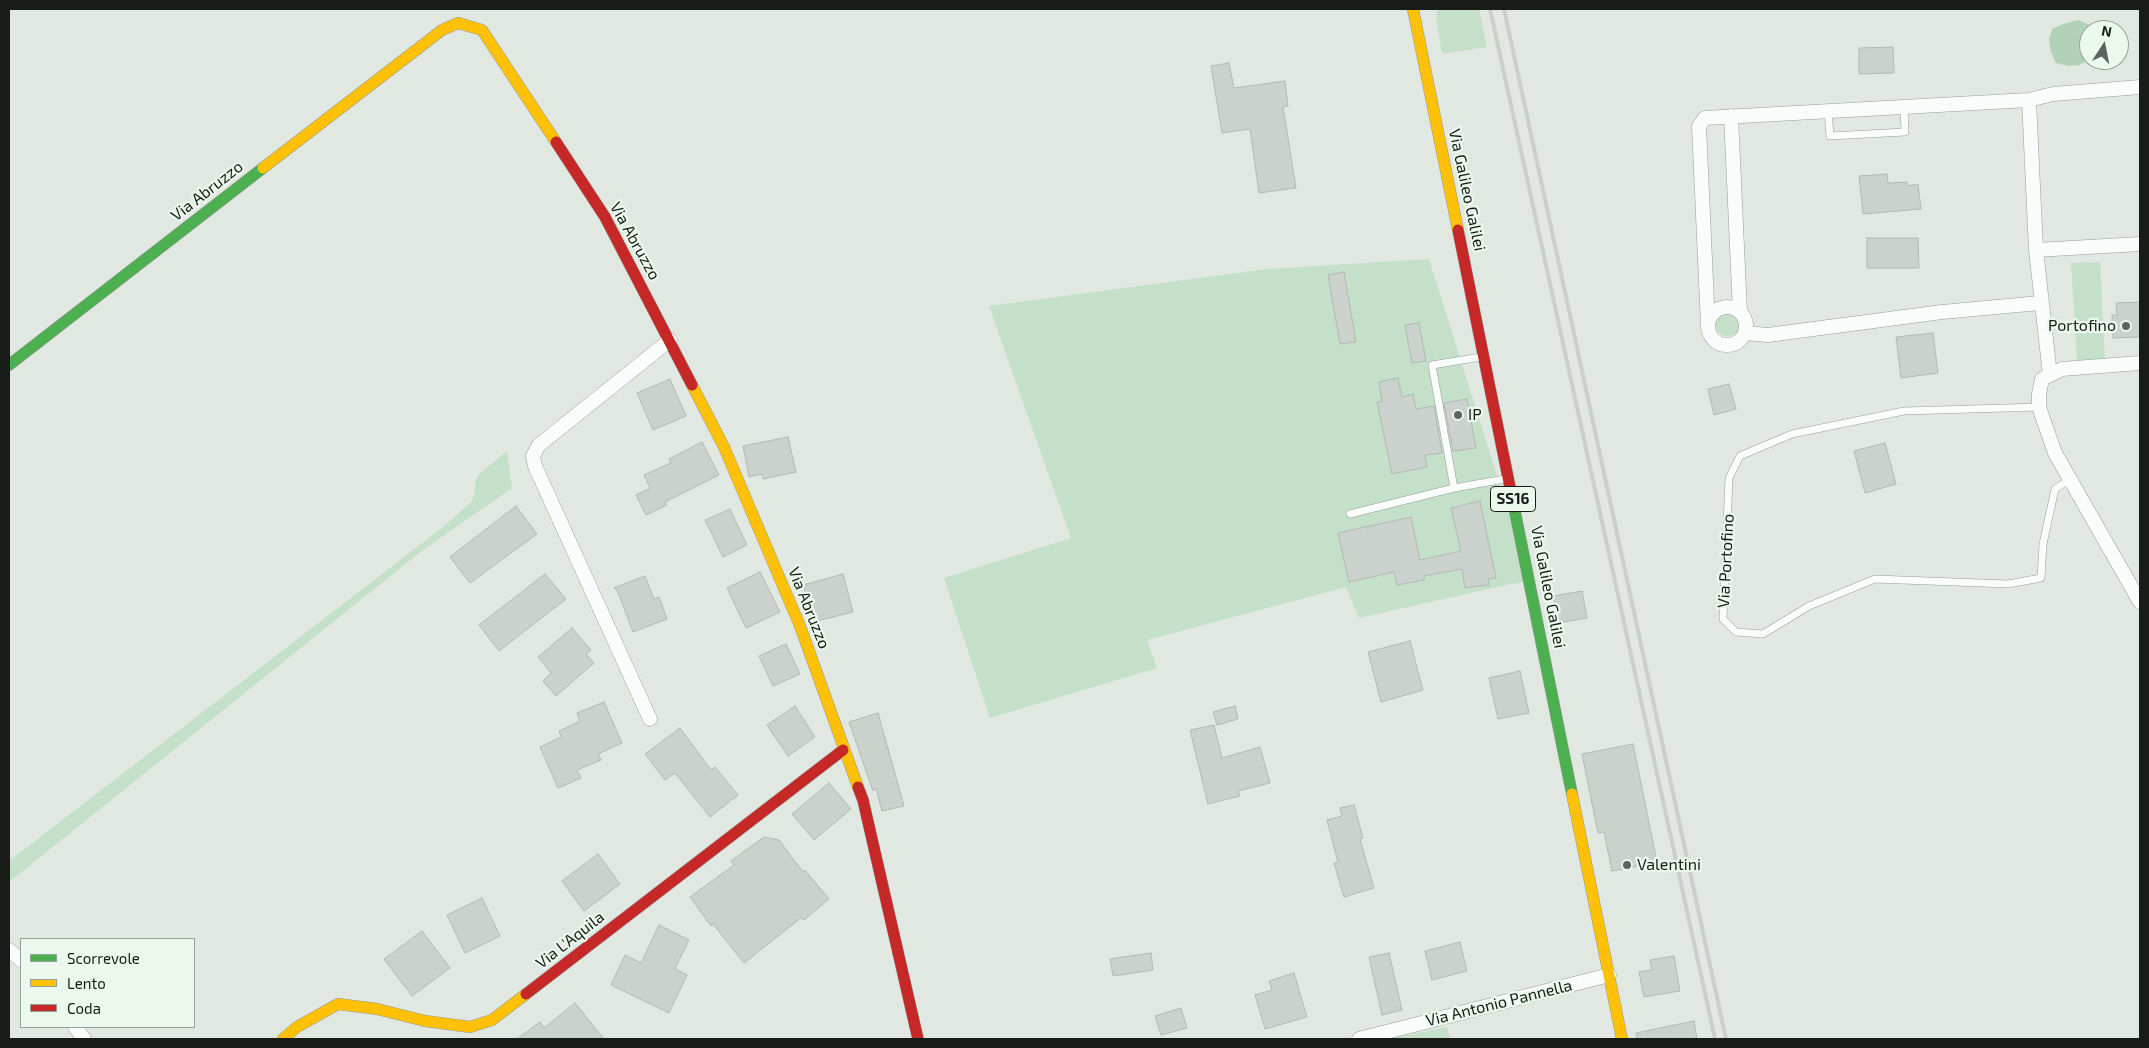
<!DOCTYPE html>
<style>
body{margin:0}
#map{position:relative;width:2149px;height:1048px;overflow:hidden;background:#e1e8e2;font-family:"Exo 2",sans-serif}
canvas{display:block}
.frame{position:absolute;inset:0;border:10px solid #171c18;pointer-events:none}
.legend{position:absolute;left:20px;top:938px;width:175px;height:90px;box-sizing:border-box;background:#ebf8ed;border:1px solid #96a098;margin:0;padding:6px 9px;list-style:none;font-size:15px;color:#171c18}
.legend li{display:flex;align-items:center;gap:10px;height:25px}
.legend b{width:25px;border:1px solid #96a098}
.north{position:absolute;left:2079px;top:20px;width:50px;height:50px;box-sizing:border-box;background:#ebf8ed;border:1px solid #96a098;border-radius:50%;rotate:11deg;font-size:14px;font-weight:700;line-height:20px;text-align:center;color:#171c18}
.north::after{content:'';display:block;margin:auto;width:18px;height:22px;background:#5e635f;clip-path:polygon(50% 0,100% 100%,50% 72%,0 100%)}
</style>
<div id="map">
<canvas width="2149" height="1048"></canvas>
<div class="frame"></div>
<ul class="legend">
<li><b style="height:6px;background:#4caf50"></b>Scorrevole</li>
<li><b style="height:6px;background:#ffc107"></b>Lento</li>
<li><b style="height:6px;background:#c62828"></b>Coda</li>
</ul>
<div class="north">N</div>
</div>
<script>
const g = document.querySelector('canvas').getContext('2d');
g.lineJoin = 'round';
function fillPath(path, color) { g.fillStyle = color; g.fill(path, 'evenodd'); }
const toPath = rows => new Path2D(rows.map(r => 'M' + r).join(''));
function strokePath(path, color, width, dash) { g.strokeStyle = color; g.lineWidth = width; g.lineCap = dash ? 'butt' : 'round'; g.setLineDash(dash || []); g.stroke(path); }
function write(font, color, halo, rows, align = 'center') {
  g.font = font + ' "Exo 2",sans-serif'; g.lineWidth = 4.5; g.setLineDash([]); g.textBaseline = 'middle'; g.strokeStyle = halo; g.fillStyle = color; for (const [text, x, y, turn = 0] of rows) {
    g.save(); g.translate(x, y); g.rotate((+turn || 0) * Math.PI / 180); g.textAlign = isNaN(turn) ? turn : align; if (halo) g.strokeText(text, 0, 0); g.fillText(text, 0, 0); g.restore();
  }
}
fillPath(toPath([
 [1438,9,1479,9,1487,47,1442,54,1436,18],
 [1429,259,1530,581,1511,584,1359,618,1346,587,1147,640,1157,668,990,718,944,578,1071,538,989,306,1267,269],
 [2100,262,2105,359,2077,361,2071,263],
 '1716 324a12 12 0 1 1 24 0a12 12 0 1 1-24 0Z',
 [507,451,512,488,423,550,9,882,9,861,443,527,471,502,475,493,475,482,479,474],
 [1447,1027,1450,1039,1388,1039]
]), '#c4e0c9');
fillPath(toPath([
 [2078,20,2088,24,2095,30,2089,30,2089,59,2080,65,2068,66,2056,63,2051,52,2049,40,2052,29,2066,23]
]), '#b1d2b7');
const building = toPath([
 [1893,47,1894,73,1859,74,1859,48,1893,47],
 [1229,63,1234,88,1285,81,1288,106,1283,107,1296,188,1259,193,1250,129,1222,133,1211,66,1229,63],
 [1887,174,1888,183,1907,182,1907,186,1918,184,1921,209,1863,214,1859,176,1887,174],
 [1867,238,1918,238,1919,268,1867,268,1867,238],
 [1344,272,1356,342,1340,344,1328,275,1344,272],
 [2140,302,2140,337,2113,338,2112,315,2117,315,2116,303,2140,302],
 [1419,323,1426,361,1412,363,1405,325,1419,323],
 [1933,333,1938,373,1901,378,1896,337,1933,333],
 [1398,378,1402,397,1413,394,1416,409,1434,406,1442,453,1425,455,1427,467,1392,474,1377,402,1382,401,1379,382,1398,378],
 [670,379,686,416,653,430,637,393,670,379],
 [1729,384,1736,409,1714,415,1708,389,1729,384],
 [1467,399,1476,448,1453,451,1444,403,1467,399],
 [788,437,796,472,763,479,762,474,749,477,743,446,788,437],
 [702,442,719,475,665,502,667,505,646,515,636,495,650,488,644,475,671,463,669,459,702,442],
 [1885,443,1896,484,1865,493,1854,451,1885,443],
 [1480,501,1496,578,1488,579,1489,585,1465,588,1462,569,1424,576,1424,580,1397,585,1394,572,1349,582,1338,533,1411,517,1420,560,1461,551,1451,508,1480,501],
 [516,506,537,534,470,583,450,557,516,506],
 [730,509,747,545,723,557,705,520,730,509],
 [760,572,780,612,746,628,727,588,760,572],
 [545,574,566,599,499,651,479,625,545,574],
 [843,574,853,612,813,622,803,585,843,574],
 [645,576,654,599,659,597,667,619,633,632,618,592,614,588,645,576],
 [1582,591,1587,618,1558,623,1553,596,1582,591],
 [572,628,591,650,586,654,594,663,556,696,543,681,551,673,538,657,572,628],
 [1410,641,1423,690,1381,702,1368,652,1410,641],
 [786,644,800,674,773,686,759,656,786,644],
 [1520,671,1529,713,1498,719,1489,678,1520,671],
 [604,702,622,743,598,754,601,760,577,770,581,778,558,788,540,747,561,737,559,731,580,721,577,713,604,702],
 [795,706,815,737,788,756,767,725,795,706],
 [1235,706,1238,719,1217,725,1213,712,1235,706],
 [878,713,904,806,882,811,876,788,873,791,849,722,878,713],
 [1214,725,1222,758,1260,747,1270,783,1238,791,1240,796,1208,804,1190,730,1214,725],
 [680,728,711,770,715,767,738,795,710,817,675,773,665,780,645,754,680,728],
 [1633,744,1657,862,1612,871,1604,832,1598,833,1582,754,1633,744],
 [829,783,851,809,814,840,792,814,829,783],
 [1354,805,1363,838,1360,839,1374,888,1344,897,1334,863,1338,862,1327,820,1342,816,1340,808,1354,805],
 [764,837,779,840,803,872,805,870,829,899,804,920,801,918,744,963,713,924,711,926,690,897,734,865,731,861,764,837],
 [598,854,620,884,584,911,562,881,598,854],
 [482,898,500,936,465,953,447,915,482,898],
 [659,925,689,940,675,969,687,975,669,1013,611,985,625,955,641,963,659,925],
 [422,931,450,968,412,996,384,959,422,931],
 [1460,942,1467,971,1432,980,1425,951,1460,942],
 [1151,953,1153,970,1113,976,1110,959,1151,953],
 [1389,953,1402,1010,1382,1015,1369,957,1389,953],
 [1674,956,1680,991,1644,997,1639,972,1652,970,1650,960,1674,956],
 [1294,973,1307,1017,1265,1029,1255,995,1272,990,1269,981,1294,973],
 [575,1003,604,1039,517,1039,540,1022,544,1028,575,1003],
 [1181,1008,1187,1028,1161,1035,1155,1016,1181,1008],
 [1694,1021,1697,1039,1637,1039,1636,1033,1694,1021]
]);
fillPath(building, '#cbd1cc');
strokePath(building, '#b3b8b4', 1);
const lane = toPath([
 [1828,111,1830,136,1905,132,1904,107],
 [1481,357,1432,365,1454,488,1505,479],
 [2039,407,1904,411,1792,434,1740,456,1729,478,1723,619,1736,632,1763,634,1809,606,1875,579,2008,584,2041,578,2043,544,2055,489,2069,480],
 [1350,514,1454,488]
]);
const street = toPath([
 [2029,100,2036,250,2050,375],
 [1731,116,1740,312],
 [2036,250,2140,244],
 '1708 326a19 19 0 1 1 38 0a19 19 0 1 1-38 0Z',
 [1708,326,1699,126,1705,118,2029,100,2053,94,2140,87],
 [1745,333,1768,335,1942,312,2040,303],
 [2140,363,2062,369,2042,379,2039,394,2039,407,2055,453,2140,602],
 [650,719,535,466,533,456,539,445,670,340],
 [9,950,21,960],
 [75,1027,84,1039],
 [1359,1039,1609,975]
]);
const fast = toPath([
 [9,365,263,168],
 [1514,507,1572,794]
]);
const slow = toPath([
 [1413,9,1458,230],
 [263,168,442,30,458,23,482,30,556,142],
 [692,385,724,447,800,626,858,787],
 [1572,794,1622,1039],
 [283,1039,297,1027,338,1004,377,1009,425,1021,470,1027,492,1020,526,994]
]);
const jam = toPath([
 [556,142,605,217,692,385],
 [1458,230,1514,507],
 [858,787,863,800,918,1039],
 [526,994,843,750]
]);
strokePath(lane, '#979c97', 8);
strokePath(street, '#979c97', 15);
strokePath(fast, '#979c97', 12);
strokePath(slow, '#979c97', 12);
strokePath(jam, '#979c97', 12);
strokePath(lane, '#fafcfb', 7);
strokePath(street, '#fafcfb', 14);
strokePath(fast, '#4caf50', 11);
strokePath(slow, '#ffc107', 11);
strokePath(jam, '#c62828', 11);
strokePath(toPath([
 [1490,9,1715,1039],
 [1504,9,1726,1039]
]), '#cccecd', 4);
for (const [x, y, r, color] of [
 [2126,326,5,"#5e635f"],
 [1458,415,5,"#5e635f"],
 [1627,865,5,"#5e635f"]
]) { const dot = new Path2D(); dot.arc(x, y, r, 0, 2 * Math.PI); g.fillStyle = color; g.fill(dot); strokePath(dot, '#ebf8ed', 2); }
for (const [x, y, w] of [
 [1513,499,45]
]) { const box = new Path2D(); box.roundRect(x - w / 2, y - 12.5, w, 25, 4); g.fillStyle = '#ebf8ed'; g.fill(box); strokePath(box, '#171c18', 1); }
write('bold 15px', '#171c18', null, [
 ["SS16",1513,499]
]);
write('16px', '#171c18', '#ebf8ed', [
 ["Via Galileo Galilei",1467,190,78],
 ["Via Abruzzo",207,191,-38],
 ["Via Abruzzo",635,241,61],
 ["Via Portofino",1726,561,-87],
 ["Via Galileo Galilei",1548,587,79],
 ["Via Abruzzo",809,608,68],
 ["Via L'Aquila",570,940,-38],
 ["Via Antonio Pannella",1499,1003,-14]
]);
write('16px', '#171c18', '#ebf8ed', [
 ["Portofino",2116,326,"right"],
 ["IP",1468,415],
 ["Valentini",1637,865]
], 'left');
</script>
